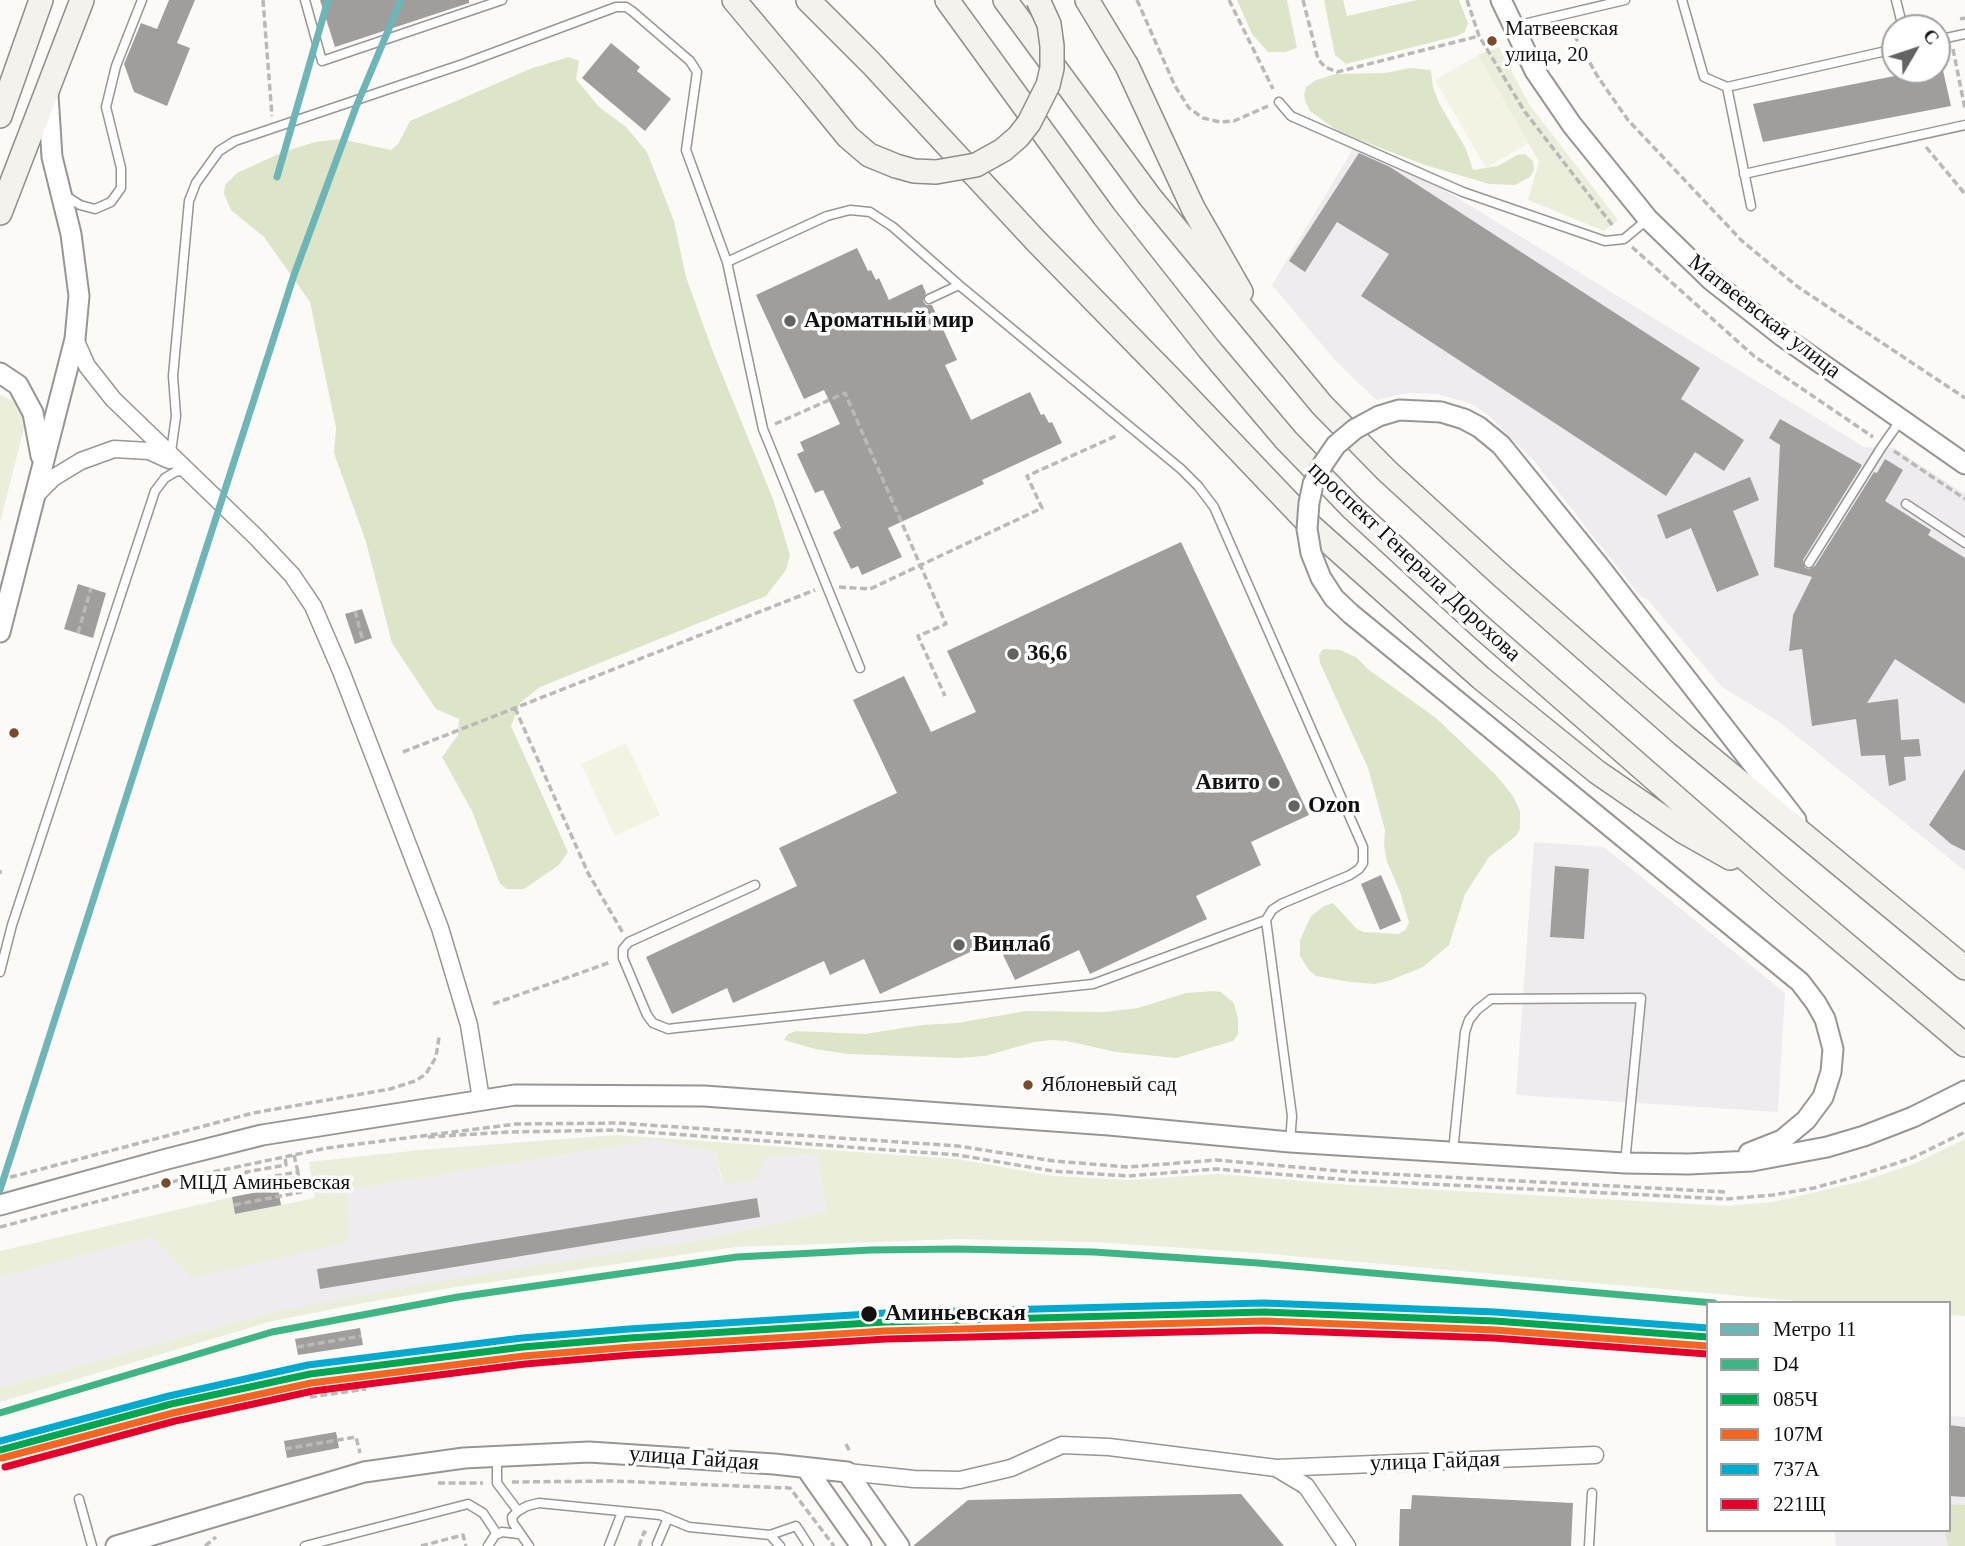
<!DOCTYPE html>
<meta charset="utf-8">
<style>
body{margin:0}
#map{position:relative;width:1965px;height:1546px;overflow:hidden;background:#fcfaf7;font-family:"Times New Roman",serif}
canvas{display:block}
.legend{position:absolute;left:1706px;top:1301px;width:245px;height:231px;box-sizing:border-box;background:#fff;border:2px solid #a0a0a0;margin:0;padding:9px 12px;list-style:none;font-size:21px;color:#111}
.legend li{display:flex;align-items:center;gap:14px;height:35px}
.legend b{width:35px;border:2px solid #a0a0a0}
.north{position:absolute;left:1881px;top:14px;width:70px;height:70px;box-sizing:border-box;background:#fff;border:2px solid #a0a0a0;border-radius:50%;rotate:51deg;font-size:19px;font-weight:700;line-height:28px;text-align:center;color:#111}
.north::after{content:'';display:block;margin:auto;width:24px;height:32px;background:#636362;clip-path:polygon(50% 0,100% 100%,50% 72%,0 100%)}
</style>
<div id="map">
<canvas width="1965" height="1546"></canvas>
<ul class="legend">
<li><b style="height:9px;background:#6eb5b7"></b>Метро 11</li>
<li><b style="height:9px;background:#3fb485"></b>D4</li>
<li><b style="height:9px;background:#00a651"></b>085Ч</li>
<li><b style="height:9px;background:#f26522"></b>107М</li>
<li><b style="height:9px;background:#00a9ce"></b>737А</li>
<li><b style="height:9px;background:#e4002b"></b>221Щ</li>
</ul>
<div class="north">С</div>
</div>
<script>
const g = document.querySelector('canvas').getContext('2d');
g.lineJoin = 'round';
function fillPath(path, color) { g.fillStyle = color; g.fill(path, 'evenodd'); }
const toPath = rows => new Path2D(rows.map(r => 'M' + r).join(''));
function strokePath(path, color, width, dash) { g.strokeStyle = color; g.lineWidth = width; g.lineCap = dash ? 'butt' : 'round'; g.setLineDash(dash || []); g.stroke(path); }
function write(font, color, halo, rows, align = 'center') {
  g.font = font + ' "Times New Roman",serif'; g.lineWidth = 7; g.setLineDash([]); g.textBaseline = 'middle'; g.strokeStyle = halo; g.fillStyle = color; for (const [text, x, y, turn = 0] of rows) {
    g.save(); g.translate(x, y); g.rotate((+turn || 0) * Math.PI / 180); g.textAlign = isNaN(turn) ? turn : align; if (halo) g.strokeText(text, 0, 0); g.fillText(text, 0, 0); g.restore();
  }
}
fillPath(toPath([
 [1354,147,1386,154,1864,447,1894,448,1965,494,1965,871,1778,721,1722,687,1647,599,1641,597,1534,461,1487,414,1470,403,1437,394,1407,393,1376,400,1335,360,1272,285],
 [1534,842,1604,847,1785,993,1778,1112,1516,1095],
 [656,1140,716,1152,722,1183,764,1157,817,1155,826,1212,689,1242,276,1311,0,1388,0,1277,153,1237,191,1278,346,1190],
 [1949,1416,1965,1417,1965,1546,1836,1546,1835,1530,1949,1530]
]), '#eeecee');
fillPath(toPath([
 [1499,47,1529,104,1618,220,1604,231,1528,200,1539,162,1478,55],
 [0,395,15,402,26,420,0,523],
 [615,1135,957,1159,1053,1176,1129,1180,1218,1174,1350,1185,1728,1206,1773,1202,1863,1181,1916,1163,1965,1139,1965,1316,1949,1315,1949,1303,1819,1303,1259,1253,1094,1242,957,1239,736,1247,456,1287,358,1304,269,1322,0,1402,0,1388,276,1311,442,1281,689,1242,826,1212,817,1155,764,1157,758,1180,723,1184,716,1152,656,1140,346,1190,349,1242,191,1278,153,1237,0,1277,0,1251,232,1197,236,1214,315,1198,309,1162,421,1150]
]), '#eaeeda');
fillPath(toPath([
 [1237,0,1287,0,1297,48,1285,52,1268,52,1252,34],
 [1324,0,1343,0,1347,16,1417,0,1459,0,1468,23,1465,32,1457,36,1346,64,1335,55],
 [569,57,579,61,576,79,599,107,626,127,647,152,674,221,686,277,713,352,773,499,790,555,786,570,766,596,540,687,520,703,511,726,568,852,559,865,524,889,507,889,500,884,472,811,442,757,458,735,459,719,436,709,392,643,366,542,334,453,336,428,310,302,264,237,231,210,224,194,225,185,237,173,283,152,315,142,341,139,391,150,398,144,410,121,530,69],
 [1410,68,1431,70,1433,87,1439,103,1466,149,1473,170,1498,166,1517,155,1525,154,1533,161,1534,170,1530,177,1515,185,1489,184,1425,165,1339,132,1310,111,1306,103,1304,95,1306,87,1316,80,1336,74,1385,73],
 [1323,649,1340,650,1356,657,1369,670,1436,718,1495,774,1513,796,1520,811,1520,829,1516,836,1489,857,1465,894,1449,945,1423,967,1391,980,1375,984,1349,982,1316,976,1309,970,1300,956,1300,940,1311,916,1324,906,1333,903,1357,929,1364,932,1398,934,1405,930,1409,923,1400,892,1387,862,1384,846,1385,830,1368,768,1320,663,1319,655],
 [1212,991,1221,992,1234,1003,1238,1019,1238,1034,1233,1041,1176,1058,1116,1052,1067,1041,1051,1040,1034,1042,985,1056,959,1058,848,1054,815,1049,784,1040,788,1034,796,1031,865,1034,922,1025,957,1023,1026,1011,1104,1012,1138,1008,1186,993],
 [1949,1504,1965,1505,1965,1546,1948,1546,1945,1530,1949,1530]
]), '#dde5c9');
fillPath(toPath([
 [1478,55,1529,143,1486,168,1435,80],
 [626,743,660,815,615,836,581,764]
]), '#f2f3e3');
fillPath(toPath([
 [169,0,195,0,177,43,190,48,167,106,134,92,124,64,141,23,157,29],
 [320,0,469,0,469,3,335,47],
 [611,43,640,67,637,71,671,99,645,131,582,78],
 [1942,66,1951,106,1763,142,1753,104,1925,70,1937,70,1937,68],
 [1359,153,1390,167,1700,368,1681,399,1744,440,1724,471,1695,452,1666,496,1361,296,1389,254,1337,222,1305,272,1289,261],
 [857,248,868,271,871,270,876,280,879,278,889,300,922,284,926,293,923,301,926,305,932,305,957,360,945,365,971,420,1030,392,1041,415,1044,414,1049,423,1052,422,1062,443,982,480,984,484,888,528,902,557,862,575,858,566,851,569,833,532,841,528,823,490,815,493,797,454,804,451,800,442,840,424,824,390,804,399,756,295],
 [1780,419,1862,465,1803,560,1805,568,1809,569,1815,566,1874,472,1877,473,1885,459,1903,470,1885,501,1931,530,1928,535,1965,558,1965,704,1895,659,1867,703,1898,699,1901,740,1919,739,1921,756,1904,757,1906,780,1889,786,1885,755,1861,756,1856,719,1812,726,1802,649,1789,651,1793,615,1812,577,1774,567,1780,445,1769,438],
 [1750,477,1759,500,1733,511,1759,575,1717,592,1691,528,1666,539,1657,515],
 [1181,542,1309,815,1251,842,1261,865,1196,896,1207,919,1090,974,1079,950,1015,980,996,940,880,994,864,959,830,975,824,961,733,1003,727,988,672,1014,646,957,797,886,779,848,897,793,853,700,904,676,931,732,976,712,947,651],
 [78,584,106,593,93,638,64,629],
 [362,609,372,638,355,644,345,614],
 [1965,769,1965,851,1951,844,1929,825],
 [1555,866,1589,869,1584,939,1550,937],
 [1381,875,1401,921,1380,930,1361,884],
 [278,1188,281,1205,235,1214,232,1197],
 [757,1198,760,1217,320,1289,317,1269],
 [360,1328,363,1345,298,1355,295,1339],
 [1949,1425,1965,1427,1965,1497,1949,1496],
 [336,1432,339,1448,287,1458,284,1441],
 [1241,1494,1284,1546,913,1546,968,1500],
 [1412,1495,1573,1503,1571,1546,1399,1546,1400,1509,1411,1509]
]), '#a09e9c');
const service = toPath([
 [305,0,322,61,502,0],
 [1682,0,1704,77,1727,87],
 [1896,0,1903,28],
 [1515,26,1625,0],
 [1937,40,1965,34],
 [1279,102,1291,116,1463,192,1605,241,1624,239,1648,219],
 [1744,174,1965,125],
 [66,196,80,205,95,209,111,202,121,188,121,168,106,107,116,66,142,0],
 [1751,206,1727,87,1895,49],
 [929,299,959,285],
 [171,452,176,416,173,376,189,201,196,183,219,151,235,141,463,64,616,7,626,7,632,11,690,61,697,72,686,150,727,262],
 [1906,504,1965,543],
 [1809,563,1881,448,1900,421],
 [755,885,629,942,623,949,623,958,647,1015,653,1023,668,1029,676,1028,1093,984,1266,920,1272,910,1281,904,1350,875,1359,869,1363,863,1363,847,1214,507,1198,486,1181,469,959,285,893,227,870,212,850,210,827,216,727,262,763,429,860,668],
 [1266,920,1292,1116,1290,1142],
 [0,972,12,925,155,491,165,478,175,472,186,470],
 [1453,1152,1465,1032,1469,1020,1477,1010,1491,999,1641,998,1625,1163],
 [497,1456,497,1483,518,1511,527,1506,539,1503,660,1515,689,1527,770,1535,796,1526,809,1546],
 [79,1499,92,1546],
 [518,1511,512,1517,513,1523,529,1546],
 [770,1535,780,1546],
 [657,1544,668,1518],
 [305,1546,468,1504,483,1513,497,1534],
 [488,1546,495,1535,502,1532,519,1534],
 [609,1546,622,1512],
 [1589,1546,1592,1493]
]);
const minor = toPath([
 [75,339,87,366,113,399,256,537,292,575,313,606,341,671,440,928,469,1025,481,1099],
 [34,497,53,478,81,461,114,449,149,451,169,460],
 [1276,1468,1595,1455],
 [847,1472,914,1479,960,1480,1011,1468,1062,1445,1109,1447,1276,1468,1306,1486,1347,1546]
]);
const tertiary = toPath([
 [1501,0,1535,71,1572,125,1648,219,1711,280,1782,336,1965,464],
 [0,373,18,385,33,413,41,456],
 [1441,412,1464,419,1479,427,1501,445,1599,566,1796,820],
 [0,632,75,339,79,296,71,234,52,157,48,95],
 [1623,837,1800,982,1816,1003,1825,1019,1833,1049,1831,1072,1823,1097,1806,1120,1782,1140,1749,1153],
 [0,1205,167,1159,262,1135,515,1095,704,1096,1109,1125,1290,1142,1625,1163,1688,1164,1752,1161,1827,1147,1864,1136,1913,1117,1965,1091],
 [806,1468,861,1546],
 [116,1546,364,1472,464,1458,589,1452,774,1464,847,1472,899,1546]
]);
const secondary = toPath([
 [734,0,812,93],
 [808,0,870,62,1036,241,1169,377,1312,527,1481,678,1597,772,1684,832,1730,858],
 [947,0,1104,216,1209,349,1286,440,1352,508,1482,628,1778,887,1965,1045],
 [1005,0,1150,197,1322,405,1387,471,1503,577,1683,735,1965,968],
 [1087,0,1127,66,1193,208,1241,292],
 [0,116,41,0],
 [0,213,82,0]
]);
strokePath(service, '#979695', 11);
strokePath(minor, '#979695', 19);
strokePath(tertiary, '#979695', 23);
strokePath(secondary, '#8d8d8b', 26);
strokePath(toPath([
 [263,0,272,116],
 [1137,0,1175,86,1189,108,1203,118,1220,122,1234,121,1268,106],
 [1229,0,1273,89],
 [1303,0,1318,59,1325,67,1337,72,1479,36],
 [1467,0,1479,36,1525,112,1613,226],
 [1960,19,1965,18],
 [1569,26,1598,77,1628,120,1742,241,1798,287,1965,398],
 [1953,49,1965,109],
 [1926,147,1965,194],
 [1632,247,1754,356,1873,437],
 [775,424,845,393,946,624,918,636,945,696],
 [1894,451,1965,499],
 [839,587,870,589,1042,508,1027,476,1118,435],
 [355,611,363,641],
 [78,633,91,588],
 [515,708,588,873,623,933],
 [403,752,815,590],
 [0,870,0,874],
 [493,1004,611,962],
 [428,1137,508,1132,617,1130,958,1155,1053,1171,1128,1176,1216,1169,1350,1180,1726,1199,1773,1195,1814,1188,1861,1175,1912,1158,1965,1132],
 [294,1155,298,1172],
 [0,1180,253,1113,390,1089,415,1081,426,1074,436,1057,439,1037],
 [234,1205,301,1192,298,1172,247,1181,246,1172,286,1165,285,1157],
 [0,1227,203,1174,327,1148,516,1124,618,1123,958,1146,1054,1161,1128,1167,1216,1160,1351,1172,1726,1192],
 [297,1347,361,1336],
 [310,1397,366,1389],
 [846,1444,850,1452],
 [285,1449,356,1437,360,1453],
 [512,1482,613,1481,790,1488,834,1546],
 [438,1483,483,1483],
 [205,1546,216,1537],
 [421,1546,463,1535,466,1546],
 [639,1546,644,1532,648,1534]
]), '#b9b9b8', 3.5, [7, 3.5]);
strokePath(service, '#fffefe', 8);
strokePath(minor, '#fffefe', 16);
strokePath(tertiary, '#fffefe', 19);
strokePath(secondary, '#f4f2ed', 23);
const tertiaryBridge = toPath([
 [1441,412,1399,410,1379,416,1355,429,1336,445,1323,464,1313,484,1309,503,1307,529,1311,553,1321,578,1334,598,1351,614,1623,837]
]);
const secondaryBridge = toPath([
 [812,93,848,137,869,155,896,166,914,171,936,172,976,165,1003,150,1018,137,1029,123,1048,85,1052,68,1052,46,1049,24,1038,0]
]);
strokePath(tertiaryBridge, '#979695', 23, []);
strokePath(secondaryBridge, '#8d8d8b', 26, []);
strokePath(tertiaryBridge, '#fffefe', 19);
strokePath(secondaryBridge, '#f4f2ed', 23);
strokePath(toPath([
 [0,1413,272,1332,458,1297,737,1257,871,1250,957,1249,1094,1252,1258,1263,1714,1303]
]), '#3fb485', 7);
strokePath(toPath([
 [0,1450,171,1404,310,1374,523,1347,630,1338,885,1322,1264,1312,1495,1321,1708,1337]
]), '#00a651', 7);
strokePath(toPath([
 [2,1458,173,1413,311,1383,524,1356,631,1347,885,1331,1264,1321,1495,1330,1707,1346]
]), '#f26522', 7);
strokePath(toPath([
 [0,1441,169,1396,308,1365,522,1338,629,1329,885,1313,1264,1303,1495,1312,1708,1328]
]), '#00a9ce', 7);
strokePath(toPath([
 [5,1467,175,1421,313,1391,525,1364,631,1355,886,1339,1264,1330,1494,1338,1707,1354]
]), '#e4002b', 7);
strokePath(toPath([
 [277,177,328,0],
 [0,1190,294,275,356,107,401,0]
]), '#6eb5b7', 7);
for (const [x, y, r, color] of [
 [1492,41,6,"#7a4b2a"],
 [790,321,7,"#636362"],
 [1013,654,7,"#636362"],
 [14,733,6,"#7a4b2a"],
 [1274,783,7,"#636362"],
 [1294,806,7,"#636362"],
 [959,945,7,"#636362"],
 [1028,1085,6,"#7a4b2a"],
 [166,1183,6,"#7a4b2a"],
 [869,1314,9,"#111"]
]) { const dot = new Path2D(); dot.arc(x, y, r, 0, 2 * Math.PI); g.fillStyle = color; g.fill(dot); strokePath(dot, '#fff', 2.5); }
write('21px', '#111', '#fff', [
 ["Матвеевская",1505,29],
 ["улица, 20",1505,55],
 ["Яблоневый сад",1041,1085],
 ["МЦД Аминьевская",179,1183]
], 'left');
write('23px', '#111', '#fff', [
 ["Матвеевская улица",1764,317,38],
 ["проспект Генерала Дорохова",1414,562,43],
 ["улица Гайдая",694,1459,4],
 ["улица Гайдая",1435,1462,-2]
]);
write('bold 23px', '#111', '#fff', [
 ["Ароматный мир",804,321],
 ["36,6",1027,654],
 ["Авито",1260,783,"right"],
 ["Ozon",1308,806],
 ["Винлаб",973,945]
], 'left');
write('bold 23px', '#111', '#fff', [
 ["Аминьевская",885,1314]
], 'left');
</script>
